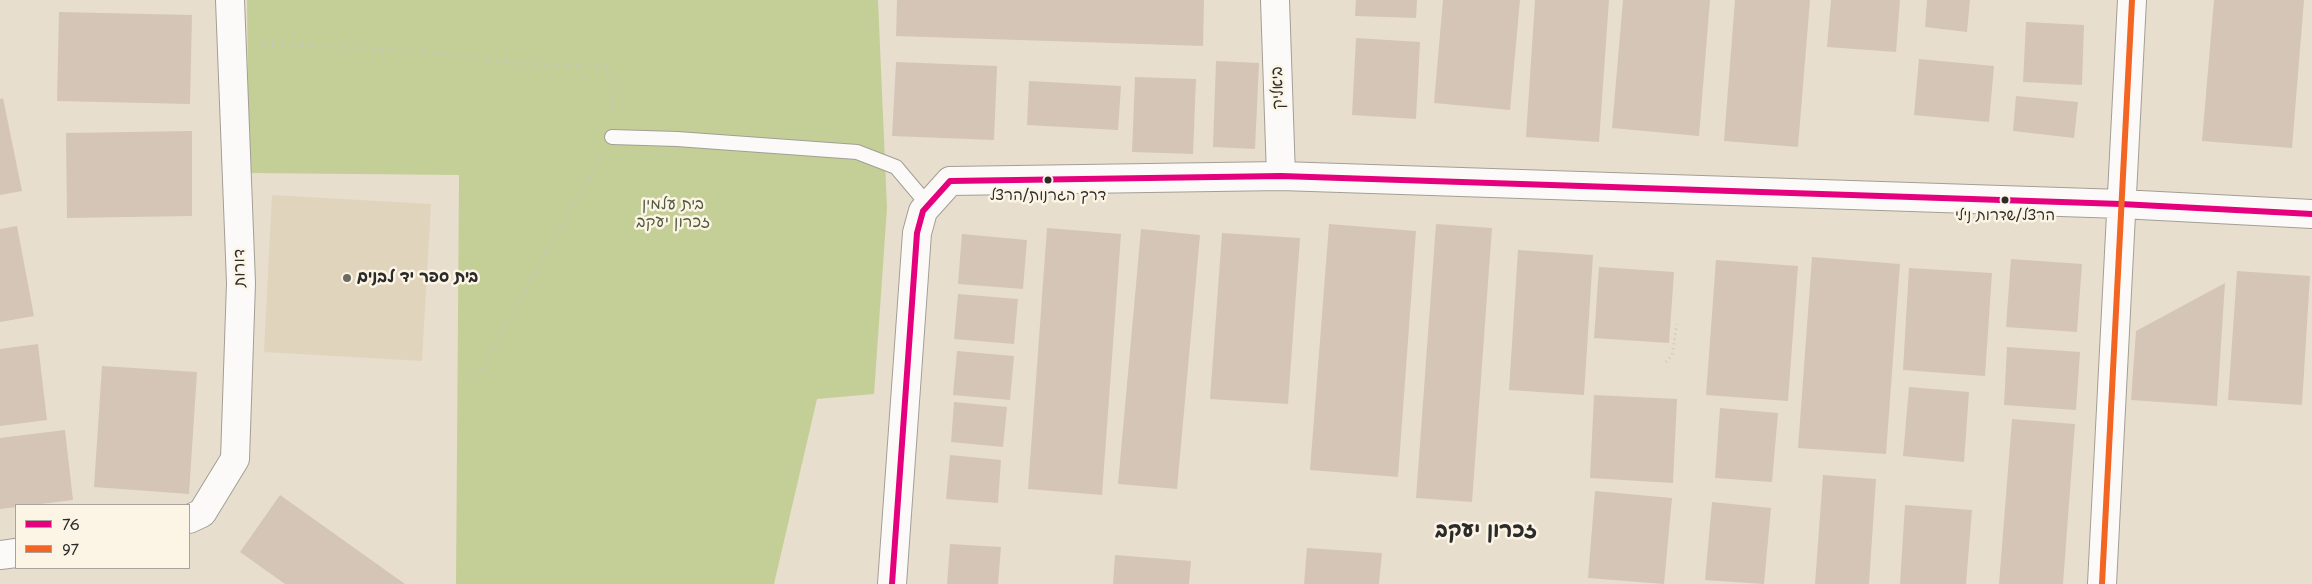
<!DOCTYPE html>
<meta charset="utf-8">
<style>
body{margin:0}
#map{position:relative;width:2312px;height:584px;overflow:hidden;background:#e8dece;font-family:"Playpen Sans",sans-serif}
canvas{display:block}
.legend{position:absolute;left:15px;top:504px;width:175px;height:65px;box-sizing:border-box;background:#fcf5e5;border:1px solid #a8a49b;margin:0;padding:6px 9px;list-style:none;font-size:15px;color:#2b2b2b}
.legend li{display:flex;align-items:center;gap:10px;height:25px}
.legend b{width:25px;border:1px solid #a8a49b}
</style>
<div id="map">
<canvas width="2312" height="584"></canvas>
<ul class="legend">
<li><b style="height:6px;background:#e5007d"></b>76</li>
<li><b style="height:6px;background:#f26522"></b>97</li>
</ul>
</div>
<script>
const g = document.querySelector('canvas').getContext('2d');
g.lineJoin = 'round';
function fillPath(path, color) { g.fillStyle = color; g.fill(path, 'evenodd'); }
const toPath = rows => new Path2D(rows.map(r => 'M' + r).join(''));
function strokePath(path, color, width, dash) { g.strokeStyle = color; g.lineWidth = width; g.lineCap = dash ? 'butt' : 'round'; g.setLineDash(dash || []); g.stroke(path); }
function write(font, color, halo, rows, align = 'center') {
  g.font = font + ' "Playpen Sans","Playpen Sans Hebrew",sans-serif'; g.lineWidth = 5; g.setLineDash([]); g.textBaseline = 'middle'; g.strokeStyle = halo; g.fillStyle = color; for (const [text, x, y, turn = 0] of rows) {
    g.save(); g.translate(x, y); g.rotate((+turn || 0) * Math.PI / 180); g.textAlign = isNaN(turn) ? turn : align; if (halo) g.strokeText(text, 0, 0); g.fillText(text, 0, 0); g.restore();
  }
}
fillPath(toPath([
 [272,195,431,204,422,361,264,352]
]), '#e1d4bd');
fillPath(toPath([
 [247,0,878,0,887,208,874,394,817,399,774,584,456,584,459,175,249,173]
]), '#c4cf97');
fillPath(toPath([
 [897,0,1204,0,1203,46,896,36],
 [1356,0,1417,0,1416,18,1355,16],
 [1443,0,1520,0,1510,110,1434,103],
 [1535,0,1609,0,1599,142,1526,137],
 [1623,0,1710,0,1699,136,1612,128],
 [1735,0,1810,0,1798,147,1724,141],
 [1831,0,1900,0,1896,52,1827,47],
 [1927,0,1970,0,1967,32,1925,27],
 [2214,0,2304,0,2292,148,2202,141],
 [59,12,192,15,190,104,57,101],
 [2026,22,2084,25,2082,85,2023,82],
 [1356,38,1420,42,1416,119,1352,115],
 [1919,59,1994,66,1989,122,1914,115],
 [1216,61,1259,63,1255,149,1213,147],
 [896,62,997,66,994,140,892,136],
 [1135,77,1196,79,1193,154,1132,152],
 [1029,81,1121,86,1118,130,1027,125],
 [2016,96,2078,102,2074,138,2013,131],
 [3,98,22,191,0,195,0,99],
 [192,131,192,216,67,218,66,133],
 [1329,224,1416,231,1398,477,1310,470],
 [1436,224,1492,228,1472,502,1416,498],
 [17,226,34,316,0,322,0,229],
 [1047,228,1121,234,1102,495,1028,489],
 [1141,229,1200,235,1177,489,1118,484],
 [1222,233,1300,238,1288,404,1210,399],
 [962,234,1027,240,1023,289,958,284],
 [1518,250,1593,255,1584,395,1509,390],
 [1812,257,1900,264,1886,454,1798,448],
 [2011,259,2082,264,2077,332,2006,327],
 [1716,260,1798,266,1788,401,1706,395],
 [1599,267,1674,272,1669,343,1594,338],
 [1909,268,1992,273,1985,376,1903,370],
 [2237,271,2310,276,2302,405,2228,400],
 [2225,283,2217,406,2131,400,2136,331],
 [958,294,1018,299,1014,344,954,339],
 [38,344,47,420,0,426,0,349],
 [2007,347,2080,352,2076,410,2004,405],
 [957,351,1014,356,1010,400,953,395],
 [102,366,197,372,189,494,94,487],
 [1909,387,1969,392,1964,462,1903,456],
 [1594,395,1677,399,1673,483,1590,478],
 [954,402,1007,407,1003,447,951,442],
 [1720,408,1778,413,1772,482,1715,478],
 [2012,419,2075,424,2063,584,1999,584],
 [65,430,73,500,0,509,0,438],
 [950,455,1001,460,998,503,946,499],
 [1823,475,1876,479,1869,584,1815,584],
 [1595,491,1672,498,1664,584,1588,578],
 [280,495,405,584,285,584,240,552],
 [1712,502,1771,508,1764,584,1705,580],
 [1905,505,1972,510,1966,584,1900,584],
 [950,544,1001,547,998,584,947,584],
 [1307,548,1382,553,1379,584,1304,584],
 [1115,555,1191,561,1189,584,1113,584]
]), '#d5c5b7');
const lane = toPath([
 [612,137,677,139,857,152,896,167,928,205]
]);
const street = toPath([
 [1275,0,1281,176],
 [189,519,202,513,235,459,241,283,230,0],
 [0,555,16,553],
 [892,584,917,233,923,211,950,181,1281,176,2121,204,2312,214],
 [2102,584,2132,0]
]);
strokePath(lane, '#a39e95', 16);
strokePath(street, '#a39e95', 30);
strokePath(toPath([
 [262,43,432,52,504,62,613,68,612,115],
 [1666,362,1672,355,1677,324],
 [479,373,601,156]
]), '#c9c7c3', 3, [1, 4]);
strokePath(lane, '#fcfaf8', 14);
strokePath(street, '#fcfaf8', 28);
strokePath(toPath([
 [892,584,917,233,923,211,950,181,1281,176,2121,204,2312,214]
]), '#e5007d', 6);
strokePath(toPath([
 [2102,584,2132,0]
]), '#f26522', 6);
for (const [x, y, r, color] of [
 [1048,180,4.5,"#2b2b2b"],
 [2005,200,4.5,"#2b2b2b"],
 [347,278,5,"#6d6a64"]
]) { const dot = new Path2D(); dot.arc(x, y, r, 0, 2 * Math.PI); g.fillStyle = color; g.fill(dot); strokePath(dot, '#fcf5e5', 2); }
write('15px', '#2b2b2b', '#fcf5e5', [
 ["דרך הגרנות/הרצל",1048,196],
 ["הרצל/שדרות נילי",2005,216]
]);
write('16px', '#2b2b2b', '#fcf5e5', [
 ["ביאליק",1278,88,-92],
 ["דורות",240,268,-91]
]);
write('16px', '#50593e', '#fcf5e5', [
 ["בית עלמין",673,205],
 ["זכרון יעקב",673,223]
]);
write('bold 16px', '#2b2b2b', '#fcf5e5', [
 ["בית ספר יד לבנים",357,278]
], 'left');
write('bold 21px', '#2b2b2b', '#fcf5e5', [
 ["זכרון יעקב",1486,531]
]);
</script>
